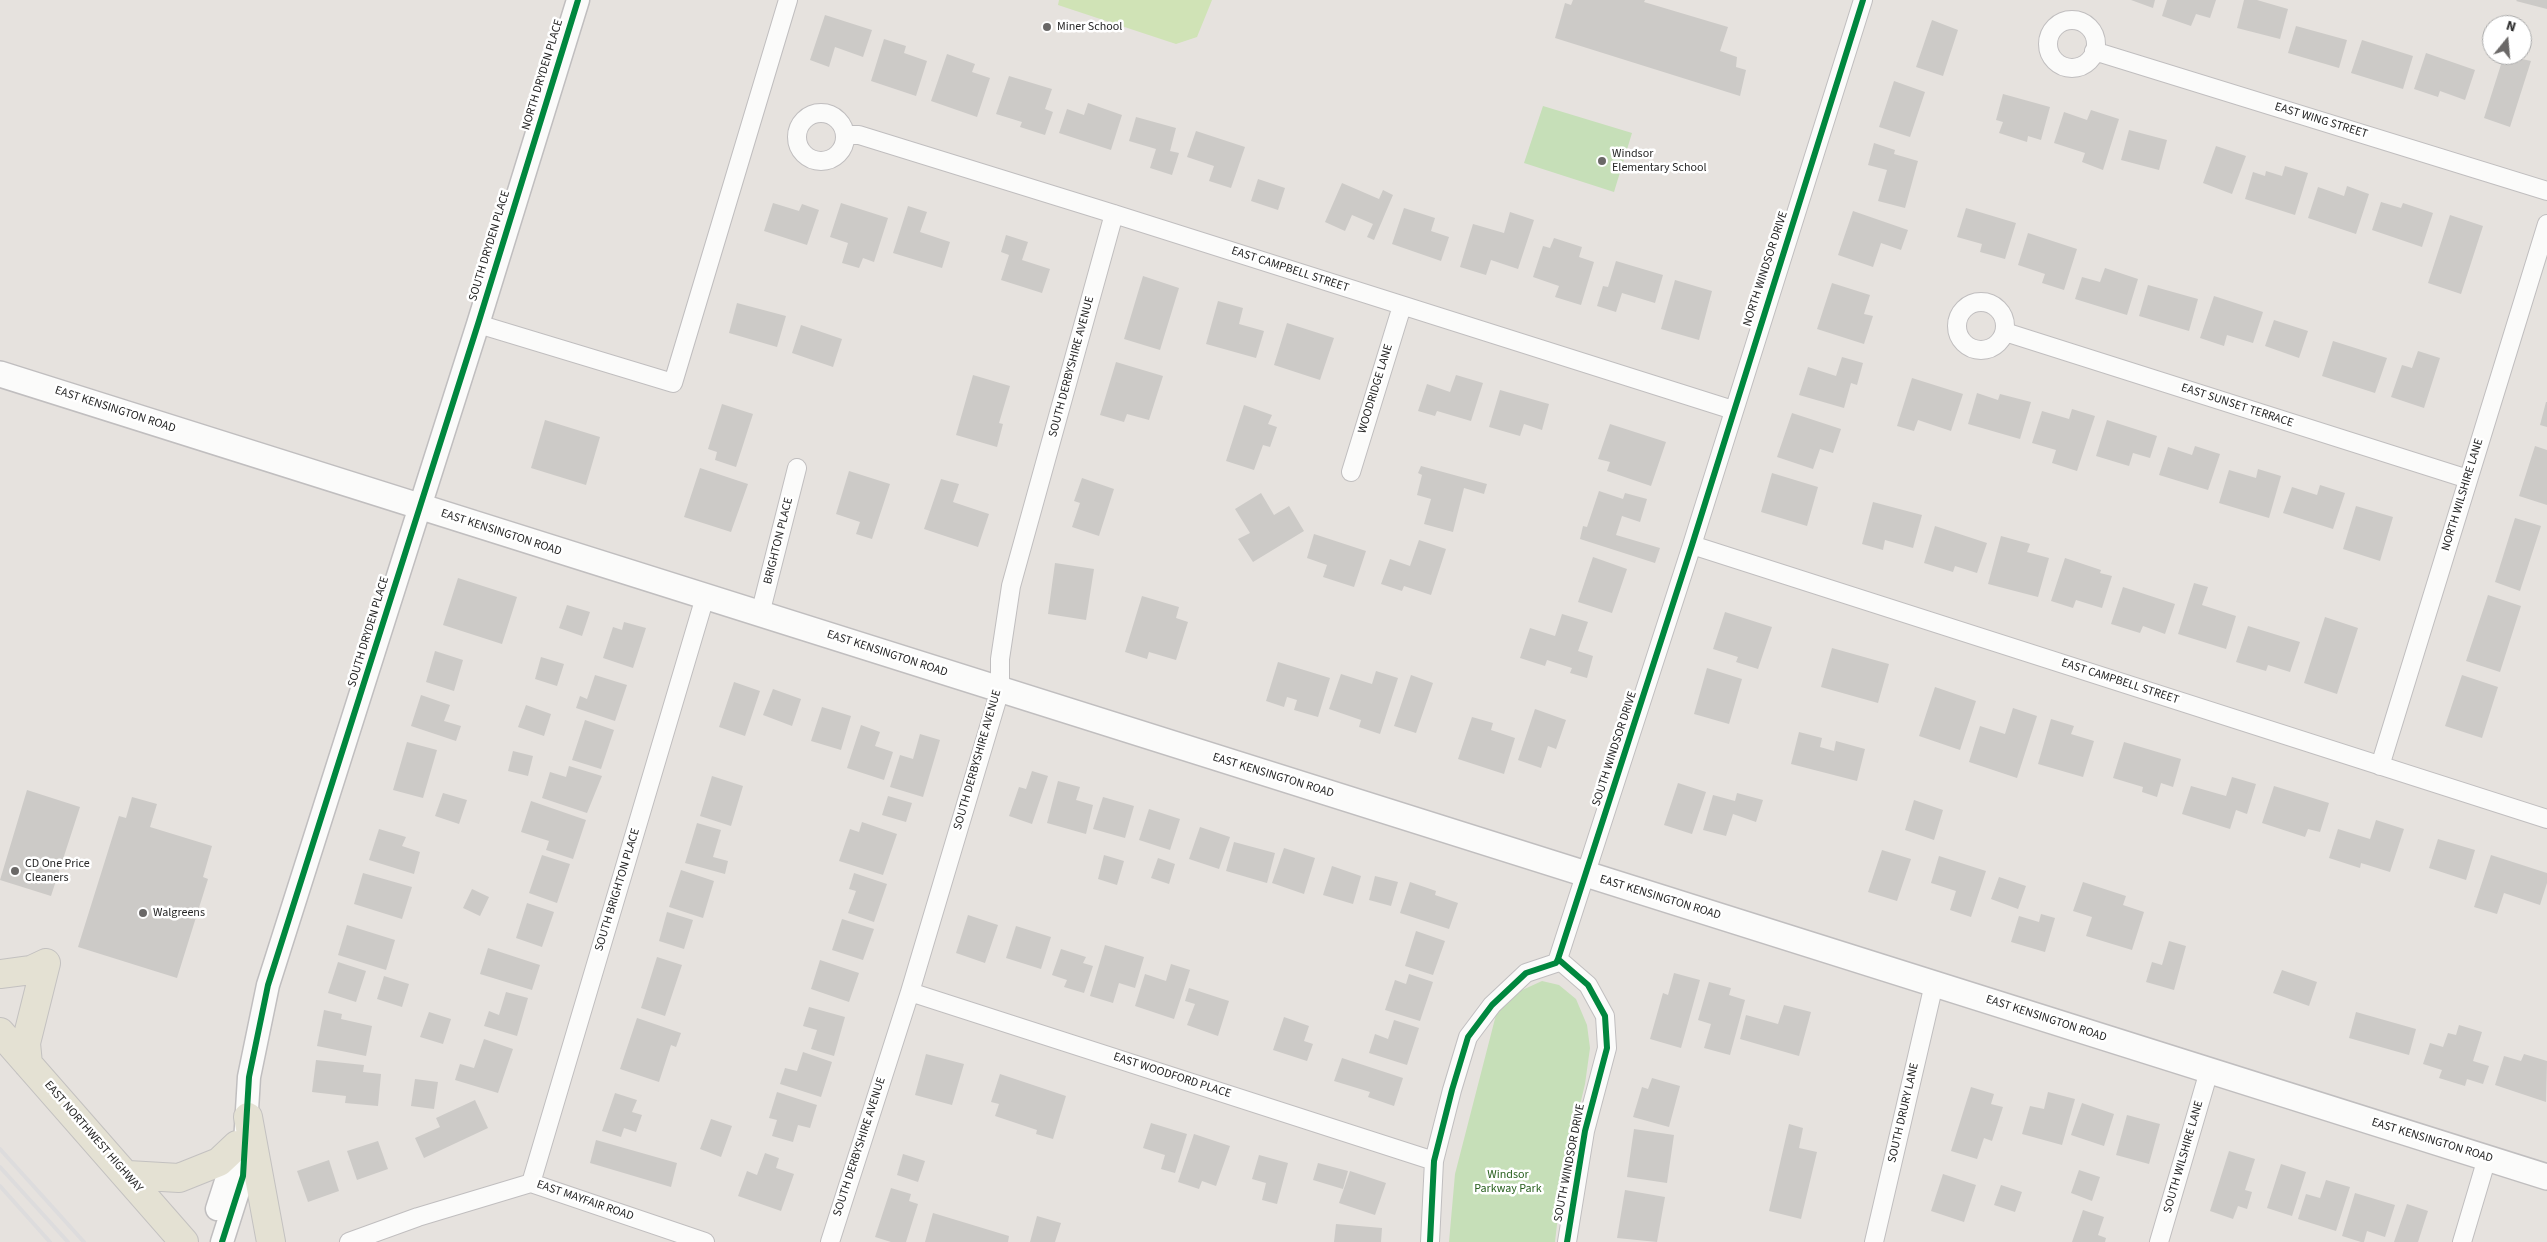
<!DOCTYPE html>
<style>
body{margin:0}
#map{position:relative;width:2547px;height:1242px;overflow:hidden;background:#e6e2de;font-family:"Source Sans 3",sans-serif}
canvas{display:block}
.north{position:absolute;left:2482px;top:15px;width:50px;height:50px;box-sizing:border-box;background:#fff;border:1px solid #a9a9a9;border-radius:50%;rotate:17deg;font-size:14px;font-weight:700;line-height:20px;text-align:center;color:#272727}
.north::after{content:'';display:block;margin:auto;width:18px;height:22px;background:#6a6867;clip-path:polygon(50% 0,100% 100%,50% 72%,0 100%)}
</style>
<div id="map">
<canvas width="2547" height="1242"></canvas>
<div class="north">N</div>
</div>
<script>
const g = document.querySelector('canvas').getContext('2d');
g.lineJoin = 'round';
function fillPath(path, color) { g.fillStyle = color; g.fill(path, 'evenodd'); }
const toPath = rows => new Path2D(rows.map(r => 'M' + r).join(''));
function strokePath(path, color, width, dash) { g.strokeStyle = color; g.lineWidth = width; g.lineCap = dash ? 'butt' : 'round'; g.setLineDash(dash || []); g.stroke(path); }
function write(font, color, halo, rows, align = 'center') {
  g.font = font + ' "Source Sans 3",sans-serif'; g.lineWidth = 5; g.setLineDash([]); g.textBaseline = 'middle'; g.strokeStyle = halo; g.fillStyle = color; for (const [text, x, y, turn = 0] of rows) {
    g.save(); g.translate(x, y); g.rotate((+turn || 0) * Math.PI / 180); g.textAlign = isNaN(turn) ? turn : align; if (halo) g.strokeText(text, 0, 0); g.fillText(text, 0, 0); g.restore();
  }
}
fillPath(toPath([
 [1543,106,1632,133,1614,192,1524,163],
 [1542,981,1559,985,1576,999,1587,1025,1590,1048,1585,1084,1562,1180,1555,1242,1449,1242,1455,1174,1498,1007,1520,991]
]), '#c6dfb8');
fillPath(toPath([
 [1059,0,1212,0,1197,37,1176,44,1058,5]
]), '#d0e3b6');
fillPath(toPath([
 [1573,0,1645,0,1644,2,1728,27,1720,51,1737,57,1736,67,1746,70,1740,96,1555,38,1565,3,1571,5],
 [2131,0,2155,0,2153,8],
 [2167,0,2216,0,2210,18,2196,14,2191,26,2162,16],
 [2244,0,2257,0,2288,9,2280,39,2237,28],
 [2547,0,2547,9,2516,1,2517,0],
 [825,15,872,30,863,57,835,47,829,67,810,60],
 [1932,20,1958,30,1943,76,1916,67],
 [2296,26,2347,40,2339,68,2288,53],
 [884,39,906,46,904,53,927,61,916,96,871,81],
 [2362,40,2413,56,2403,89,2351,73],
 [2426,53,2475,70,2465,100,2440,91,2438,97,2414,89],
 [947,54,975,64,972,72,990,78,977,117,931,101],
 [2504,55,2531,61,2510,127,2484,118],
 [1009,76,1052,89,1045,109,1053,112,1045,135,1020,127,1022,122,996,114],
 [1894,81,1925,92,1910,137,1879,127],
 [2003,94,2050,107,2041,140,2028,136,2027,142,1999,133,2003,122,1996,120],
 [1088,103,1122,115,1111,150,1059,133,1067,109,1084,115],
 [2091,110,2119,119,2103,170,2082,162,2085,153,2054,143,2064,112,2087,120],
 [1136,117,1176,128,1170,151,1179,153,1172,175,1150,168,1156,149,1129,141],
 [2129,130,2167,140,2159,170,2121,160],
 [1196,131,1245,147,1231,188,1209,181,1214,166,1187,157],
 [1874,143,1895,150,1894,154,1918,161,1905,208,1878,201,1887,170,1868,165],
 [2216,146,2246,156,2232,194,2203,183],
 [2285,166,2308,173,2295,215,2245,199,2253,172,2265,176,2266,171,2282,176],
 [1258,179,1285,188,1278,210,1251,201],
 [1342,183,1379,199,1383,190,1393,195,1374,240,1367,237,1373,224,1352,215,1345,231,1325,222],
 [2347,186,2369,194,2356,234,2308,218,2318,187,2344,196],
 [2381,202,2401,208,2403,203,2433,213,2422,247,2372,230],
 [773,203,799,211,802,204,819,210,807,245,764,231],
 [841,203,888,218,874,262,863,258,859,268,842,263,848,243,830,237],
 [908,206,927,212,920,232,950,242,942,268,893,253],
 [1404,208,1435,218,1431,231,1449,237,1441,261,1392,244],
 [1966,208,2016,223,2005,259,1980,252,1982,244,1957,237],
 [1853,211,1908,230,1901,250,1881,243,1873,267,1838,255],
 [1510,212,1534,220,1518,269,1491,260,1486,275,1460,267,1473,224,1504,233],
 [2450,215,2483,226,2461,294,2428,283],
 [2028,233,2077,249,2064,290,2042,283,2045,274,2018,265],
 [1006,235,1028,242,1022,260,1050,269,1042,293,1001,280,1009,255,1001,252],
 [1554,238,1582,247,1579,257,1594,262,1581,305,1555,297,1559,286,1533,277,1543,246,1550,248],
 [1616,261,1663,275,1655,303,1622,293,1616,312,1597,306,1603,286,1608,287],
 [2105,268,2138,279,2127,315,2075,299,2082,277,2100,282],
 [1143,276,1179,288,1160,350,1124,339],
 [1675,280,1712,291,1699,340,1661,329],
 [1832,283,1870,295,1864,314,1873,316,1864,344,1817,329],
 [2148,285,2198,299,2189,331,2139,316],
 [2214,296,2263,312,2253,343,2227,335,2224,346,2200,338],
 [1218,301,1243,308,1239,324,1264,331,1256,358,1206,344],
 [737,303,786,316,777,347,729,333],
 [2274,320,2308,331,2299,358,2265,346],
 [1287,323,1334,338,1320,380,1274,365],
 [801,325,842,339,833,367,792,353],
 [2333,341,2387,358,2375,393,2322,376],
 [2418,351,2440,358,2424,408,2391,397,2402,365,2412,368],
 [1842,357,1863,363,1857,385,1851,383,1844,408,1799,395,1808,367,1836,376],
 [1116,362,1163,376,1149,420,1127,414,1124,422,1100,415],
 [973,375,1010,386,999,423,1003,424,997,447,956,435],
 [1456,375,1483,383,1471,421,1437,411,1435,416,1418,411,1427,384,1450,392],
 [1912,378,1963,394,1951,431,1918,420,1914,431,1897,426],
 [1500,390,1549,404,1542,430,1524,424,1520,436,1489,427],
 [1977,393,1998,400,2000,394,2031,402,2020,439,1968,424],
 [2546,402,2547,402,2547,427,2540,425],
 [722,404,753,414,736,467,715,460,717,452,708,449],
 [1244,405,1272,415,1268,424,1277,427,1270,447,1263,445,1254,470,1226,461],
 [2072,409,2095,416,2077,471,2052,463,2056,450,2032,443,2042,411,2069,419],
 [1792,413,1841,429,1833,453,1820,449,1813,469,1777,457],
 [545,420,600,437,586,485,531,468],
 [2107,420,2157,436,2150,458,2133,453,2129,466,2096,456],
 [1610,424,1666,442,1651,486,1607,471,1610,462,1598,459],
 [2195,446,2220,454,2208,490,2159,475,2168,447,2192,455],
 [2535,446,2547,450,2547,505,2519,496],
 [1421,466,1487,484,1484,494,1464,488,1453,532,1424,524,1431,499,1417,495,1422,475,1418,473],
 [700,468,748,484,731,532,684,517],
 [2258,469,2281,476,2269,518,2219,503,2229,470,2256,478],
 [849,471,890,484,872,539,856,534,860,522,836,514],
 [1772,473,1818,487,1807,526,1761,512],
 [1082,478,1114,489,1099,536,1072,527,1080,503,1074,501],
 [941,479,959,484,953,502,989,514,978,547,924,529],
 [2320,485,2345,493,2333,529,2283,513,2292,487,2317,495],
 [1599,491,1623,499,1625,493,1647,499,1640,522,1622,516,1616,535,1660,548,1655,563,1580,539,1583,526,1587,527],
 [1261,493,1274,515,1289,506,1304,531,1253,562,1238,539,1250,533,1235,509],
 [1873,502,1922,515,1913,548,1885,540,1883,550,1862,544],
 [2356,506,2393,517,2380,561,2343,549],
 [2515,518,2541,526,2520,591,2495,582],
 [1935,526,1987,543,1977,573,1955,566,1953,572,1924,563],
 [1314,534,1366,551,1354,587,1323,577,1327,565,1307,558],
 [2001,536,2030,544,2027,552,2049,558,2038,597,1988,584],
 [1419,540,1446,549,1431,595,1404,586,1402,591,1381,584,1390,559,1410,566],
 [1593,557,1627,569,1612,613,1578,602],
 [2065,558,2101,570,2100,573,2112,576,2102,608,2076,600,2073,608,2051,601],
 [1055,563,1094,569,1086,620,1048,614],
 [458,578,517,597,502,644,443,625],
 [2194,583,2208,587,2202,605,2236,616,2226,649,2178,634],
 [2123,587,2175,604,2165,634,2143,626,2140,633,2111,624],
 [2488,595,2521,606,2500,672,2466,661],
 [1142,596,1179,607,1176,618,1188,622,1176,660,1149,652,1147,659,1125,652],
 [567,605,590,612,582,636,559,628],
 [1725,612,1772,627,1758,669,1736,662,1738,657,1713,649],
 [1562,614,1588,622,1578,651,1593,656,1587,678,1570,673,1572,668,1547,660,1545,666,1520,658,1530,628,1555,636],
 [2325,617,2358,628,2337,694,2304,683],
 [624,622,646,628,633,668,603,658,613,627,622,630],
 [2248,626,2300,642,2290,672,2268,665,2266,671,2236,662],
 [1832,648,1889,664,1878,703,1821,687],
 [435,651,463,660,454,691,426,682],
 [541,657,564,664,557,686,535,679],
 [1278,662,1330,678,1318,717,1294,710,1297,700,1287,697,1284,707,1266,701],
 [1707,668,1742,679,1729,724,1694,714],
 [1376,671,1398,678,1380,734,1359,727,1361,720,1329,709,1341,674,1372,684],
 [595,675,627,685,615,721,576,708,580,696,587,699],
 [1411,675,1433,683,1416,733,1394,726],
 [2462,675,2498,687,2482,738,2445,726],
 [734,682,760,691,745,736,719,727],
 [1935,687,1976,701,1960,750,1919,736],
 [773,689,801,699,792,726,763,715],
 [421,695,450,705,444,721,461,726,456,741,411,726],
 [526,705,551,714,544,736,518,727],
 [822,707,851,716,841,750,811,741],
 [2013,708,2037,716,2017,778,1969,762,1980,726,2005,734],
 [1535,709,1566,720,1556,749,1548,746,1541,768,1518,760],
 [1472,717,1493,723,1491,730,1515,738,1504,774,1458,759],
 [2051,719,2074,726,2071,734,2094,741,2083,777,2038,764],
 [585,720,614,730,601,769,572,760],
 [861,725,880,732,875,746,893,752,884,780,847,768],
 [1799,732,1822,738,1820,747,1834,751,1836,741,1865,749,1857,781,1791,764],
 [920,734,940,740,923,797,890,787,900,755,913,759],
 [407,742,437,750,423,798,393,790],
 [2124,742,2181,759,2173,787,2161,783,2157,797,2142,792,2143,787,2113,778],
 [513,751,533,756,528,776,508,771],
 [569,766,602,776,587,813,542,798,550,772,566,777],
 [1032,771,1048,776,1032,824,1009,816,1019,787,1026,789],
 [712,776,743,786,731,826,700,816],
 [2232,777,2256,784,2247,814,2236,810,2230,829,2182,814,2191,786,2226,796],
 [1058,781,1080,787,1076,800,1093,805,1086,834,1047,823],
 [1678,783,1706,792,1692,834,1664,825],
 [2274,786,2329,803,2320,832,2308,829,2305,837,2262,823],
 [27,790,80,807,51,896,0,880],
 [443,793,467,800,459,824,435,816],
 [1737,793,1763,800,1756,822,1733,814,1726,836,1703,830,1713,795,1735,801],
 [888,796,912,803,906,822,882,815],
 [132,797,157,804,150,827,212,846,203,877,208,879,177,978,78,947,119,816,126,818],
 [1103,797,1134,806,1125,838,1093,829],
 [1914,800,1943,810,1934,840,1905,830],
 [531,801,586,820,573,859,546,850,549,841,521,832],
 [1149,809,1180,819,1170,850,1139,840],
 [2376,820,2404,829,2390,872,2361,863,2360,868,2329,858,2338,829,2370,839],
 [862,822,897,834,883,875,839,861,850,829,859,832],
 [697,823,721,830,713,857,728,861,725,874,685,863],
 [1200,827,1230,837,1219,869,1189,859],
 [379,829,406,837,402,846,420,852,414,874,369,860],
 [2438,839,2475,850,2466,880,2429,868],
 [1234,842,1275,853,1267,883,1226,871],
 [1284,848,1315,858,1304,894,1272,883],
 [1882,850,1911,859,1897,901,1868,892],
 [542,855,570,864,557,903,529,893],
 [1104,855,1124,861,1117,885,1098,879],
 [2491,855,2547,873,2547,883,2540,905,2504,893,2497,914,2474,907],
 [1939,856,1986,871,1971,917,1950,910,1956,891,1931,883],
 [1158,858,1175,864,1169,884,1151,878],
 [1332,866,1361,876,1353,904,1323,895],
 [681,870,714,881,703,918,669,907],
 [363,873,412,887,402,919,354,904],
 [854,873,887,884,874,922,848,913,856,891,849,889],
 [1375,876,1398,882,1391,906,1369,900],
 [1999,877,2026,886,2018,909,1991,899],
 [1410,882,1436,891,1435,895,1458,903,1449,929,1400,913],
 [2083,882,2126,896,2123,905,2144,912,2132,950,2086,936,2092,917,2073,911],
 [472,889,489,897,480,916,463,908],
 [527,903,554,912,542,947,516,938],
 [667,912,693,920,684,949,659,941],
 [2041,914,2055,918,2045,952,2011,942,2019,916,2039,922],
 [968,915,998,925,985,963,956,953],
 [842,919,874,929,863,960,832,950],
 [347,925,395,940,386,970,338,955],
 [1016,926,1051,937,1041,969,1006,958],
 [1416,931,1445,941,1433,975,1405,966],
 [2169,941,2186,946,2174,990,2146,982,2152,962,2162,965],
 [1105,945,1144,957,1135,988,1119,983,1113,1003,1090,996],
 [488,948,540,965,532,990,480,974],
 [1061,949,1086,957,1083,963,1093,966,1084,993,1064,987,1067,980,1052,975],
 [657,957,682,965,665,1016,641,1008],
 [820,960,859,973,849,1002,811,989],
 [338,962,366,971,356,1002,328,993],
 [1171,964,1190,970,1174,1019,1135,1006,1145,974,1166,981],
 [2282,970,2317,982,2309,1006,2273,993],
 [1674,973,1700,980,1681,1048,1650,1039,1663,993,1668,995],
 [1409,974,1433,982,1420,1021,1385,1010,1395,980,1406,984],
 [384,976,409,984,402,1007,377,999],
 [1709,982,1731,988,1729,995,1745,1000,1730,1055,1704,1048,1711,1024,1698,1020],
 [1189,988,1229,1001,1218,1036,1187,1025,1195,1004,1185,1001],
 [506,992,528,998,517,1036,484,1026,489,1011,499,1015],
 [1784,1005,1811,1012,1799,1056,1740,1039,1746,1015,1778,1024],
 [809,1007,845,1017,834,1056,811,1049,817,1030,803,1026],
 [324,1010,342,1014,341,1019,372,1026,366,1056,317,1046],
 [429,1012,451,1019,443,1044,420,1037],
 [2356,1012,2416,1029,2409,1055,2349,1038],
 [1284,1017,1309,1026,1304,1041,1313,1044,1307,1061,1273,1050],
 [637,1018,681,1033,676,1047,671,1045,659,1082,620,1069],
 [1394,1020,1419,1028,1407,1065,1369,1053,1375,1034,1388,1039],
 [2459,1025,2482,1032,2473,1061,2489,1066,2483,1084,2467,1079,2465,1086,2439,1078,2442,1070,2423,1064,2430,1043,2443,1047,2448,1033,2456,1035],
 [484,1039,513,1049,498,1093,455,1080,460,1064,474,1068],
 [803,1052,832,1062,821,1097,780,1084,785,1068,797,1071],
 [926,1054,964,1064,952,1105,915,1095],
 [2524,1054,2547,1061,2546,1102,2495,1085,2504,1056,2521,1061],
 [1342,1058,1403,1078,1394,1106,1368,1097,1370,1092,1334,1081],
 [316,1060,364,1065,363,1072,381,1074,378,1106,345,1103,346,1096,312,1092],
 [1000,1074,1066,1096,1053,1139,1036,1134,1037,1130,995,1116,999,1104,991,1102],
 [1652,1078,1680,1086,1669,1127,1633,1117,1642,1087,1648,1089],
 [415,1079,438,1082,434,1109,411,1106],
 [1971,1087,1994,1094,1991,1104,2003,1107,1992,1141,1984,1138,1977,1159,1951,1151],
 [777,1092,817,1105,810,1128,798,1125,793,1142,772,1136,777,1120,769,1118],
 [2048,1092,2075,1099,2062,1145,2022,1134,2030,1106,2044,1109],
 [615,1093,637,1100,632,1112,642,1115,636,1132,624,1128,621,1137,602,1131],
 [475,1100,488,1128,424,1158,415,1138,440,1127,436,1118],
 [2082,1103,2114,1114,2104,1146,2071,1135],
 [2127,1115,2160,1124,2149,1164,2116,1155],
 [711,1119,732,1126,721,1157,700,1149],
 [1151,1123,1187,1134,1175,1173,1161,1169,1165,1155,1143,1148],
 [1789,1124,1803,1128,1799,1148,1817,1152,1801,1219,1769,1211],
 [1634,1129,1674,1135,1667,1183,1627,1177],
 [1194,1134,1230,1146,1216,1186,1202,1181,1199,1189,1178,1182],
 [596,1140,677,1163,671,1187,590,1163],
 [378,1141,388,1169,357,1180,347,1151],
 [2229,1151,2255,1159,2245,1190,2252,1192,2247,1209,2238,1206,2233,1219,2210,1211],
 [765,1153,779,1158,776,1168,794,1174,781,1211,738,1196,747,1171,757,1175],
 [903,1154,925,1161,918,1182,897,1175],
 [1259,1155,1288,1163,1277,1204,1262,1200,1266,1183,1252,1179],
 [329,1160,339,1191,308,1202,297,1171],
 [1318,1163,1348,1171,1343,1189,1313,1180],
 [2281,1164,2306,1172,2292,1216,2267,1208],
 [2079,1170,2100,1177,2092,1201,2071,1193],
 [1350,1171,1386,1183,1375,1215,1339,1203],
 [1943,1174,1976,1185,1964,1222,1931,1211],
 [2326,1180,2350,1187,2336,1231,2298,1219,2306,1194,2320,1198],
 [2001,1185,2022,1192,2015,1212,1994,1205],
 [891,1188,911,1194,909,1201,918,1204,906,1242,891,1242,875,1237],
 [1625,1190,1665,1197,1657,1242,1617,1238],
 [2355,1193,2395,1205,2385,1237,2367,1231,2364,1242,2361,1242,2342,1236],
 [2407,1204,2428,1211,2418,1242,2394,1242],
 [2083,1210,2104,1217,2098,1235,2106,1238,2105,1242,2072,1242],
 [933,1213,1009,1236,1008,1242,925,1242],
 [1037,1216,1061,1223,1055,1242,1030,1242],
 [1336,1224,1382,1228,1381,1242,1334,1242]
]), '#cccac7');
const minor = toPath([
 '2048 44a24 24 0 1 1 48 0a24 24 0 1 1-48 0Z',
 [2094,51,2547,191],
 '797 137a24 24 0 1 1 48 0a24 24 0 1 1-48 0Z',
 [845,135,859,135,1114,214,1733,410],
 '1957 326a24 24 0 1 1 48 0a24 24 0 1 1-48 0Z',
 [478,324,673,383,788,0],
 [2005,332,2468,479],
 [1351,472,1402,306],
 [1692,545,2547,819],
 [760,614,797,468],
 [2380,766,2547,224],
 [1558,959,1588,985,1605,1016,1607,1048,1585,1131,1567,1242],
 [910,992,1434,1161],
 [531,1183,705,597],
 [349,1242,418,1217,531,1183,705,1242],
 [830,1242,910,992,1000,690,1000,659,1011,586,1114,214],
 [1430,1242,1434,1161,1452,1090,1468,1037,1492,1005,1526,973,1556,963,1558,959,1692,545,1863,0],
 [1874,1242,1934,984],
 [2159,1242,2209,1071],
 [2462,1242,2487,1158]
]);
const tertiary = toPath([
 [217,1209,238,1144],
 [222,1242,243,1176,249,1077,268,985,478,324,578,0]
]);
const secondary = toPath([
 [0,374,2547,1177]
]);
const primary = toPath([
 [0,974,31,970,46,963],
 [0,1032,184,1242],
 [28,1064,26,1043,46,963],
 [248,1117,271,1242],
 [128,1175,179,1178,219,1162,237,1145]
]);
strokePath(minor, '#c0bebf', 20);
strokePath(tertiary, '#c0bebf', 25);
strokePath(secondary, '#c0bebf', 28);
strokePath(primary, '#c3c1c0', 30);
strokePath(minor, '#fbfbfa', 18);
strokePath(tertiary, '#fbfbfa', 22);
strokePath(secondary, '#fbfbfa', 25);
strokePath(primary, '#e4e1d3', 28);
strokePath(toPath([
 [0,1149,84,1242],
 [0,1167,68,1242],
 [0,1186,50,1242]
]), '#dddcdd', 4);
strokePath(toPath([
 [1558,959,1588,985,1605,1016,1607,1048,1585,1131,1567,1242],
 [222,1242,243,1176,249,1077,268,985,478,324,578,0],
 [1430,1242,1434,1161,1452,1090,1468,1037,1492,1005,1526,973,1556,963,1558,959,1692,545,1863,0]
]), '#00873e', 6);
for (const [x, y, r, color] of [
 [1047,27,5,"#6a6867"],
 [1602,161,5,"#6a6867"],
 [15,871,5,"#6a6867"],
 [143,913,5,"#6a6867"]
]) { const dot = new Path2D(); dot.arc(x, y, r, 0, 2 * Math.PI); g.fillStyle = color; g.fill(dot); strokePath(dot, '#fff', 2); }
write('12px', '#272727', '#fff', [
 ["Miner School",1057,27],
 ["Windsor",1612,154],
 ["Elementary School",1612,168],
 ["CD One Price",25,864],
 ["Cleaners",25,878],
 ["Walgreens",153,913]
], 'left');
write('12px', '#272727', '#fff', [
 ["NORTH DRYDEN PLACE",543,75,-73],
 ["EAST WING STREET",2321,121,17],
 ["SOUTH DRYDEN PLACE",490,246,-73],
 ["NORTH WINDSOR DRIVE",1766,269,-72],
 ["EAST CAMPBELL STREET",1290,270,18],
 ["SOUTH DERBYSHIRE AVENUE",1072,367,-75],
 ["WOODRIDGE LANE",1376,389,-73],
 ["EAST SUNSET TERRACE",2237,406,18],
 ["EAST KENSINGTON ROAD",115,410,18],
 ["NORTH WILSHIRE LANE",2463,495,-73],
 ["EAST KENSINGTON ROAD",501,533,18],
 ["BRIGHTON PLACE",779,541,-76],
 ["SOUTH DRYDEN PLACE",369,632,-73],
 ["EAST KENSINGTON ROAD",887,654,18],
 ["EAST CAMPBELL STREET",2120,682,18],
 ["SOUTH WINDSOR DRIVE",1615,749,-72],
 ["SOUTH DERBYSHIRE AVENUE",978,760,-74],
 ["EAST KENSINGTON ROAD",1273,776,17],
 ["SOUTH BRIGHTON PLACE",618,890,-73],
 ["EAST KENSINGTON ROAD",1660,898,17],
 ["EAST KENSINGTON ROAD",2046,1019,18],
 ["EAST WOODFORD PLACE",1172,1076,18],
 ["SOUTH DRURY LANE",1904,1113,-77],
 ["EAST NORTHWEST HIGHWAY",93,1137,49],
 ["EAST KENSINGTON ROAD",2432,1141,17],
 ["SOUTH DERBYSHIRE AVENUE",860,1147,-72],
 ["SOUTH WILSHIRE LANE",2184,1157,-74],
 ["SOUTH WINDSOR DRIVE",1570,1163,-79],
 ["EAST MAYFAIR ROAD",585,1201,19]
]);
write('12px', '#275f1d', '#fff', [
 ["Windsor",1508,1175],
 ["Parkway Park",1508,1189]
]);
</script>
